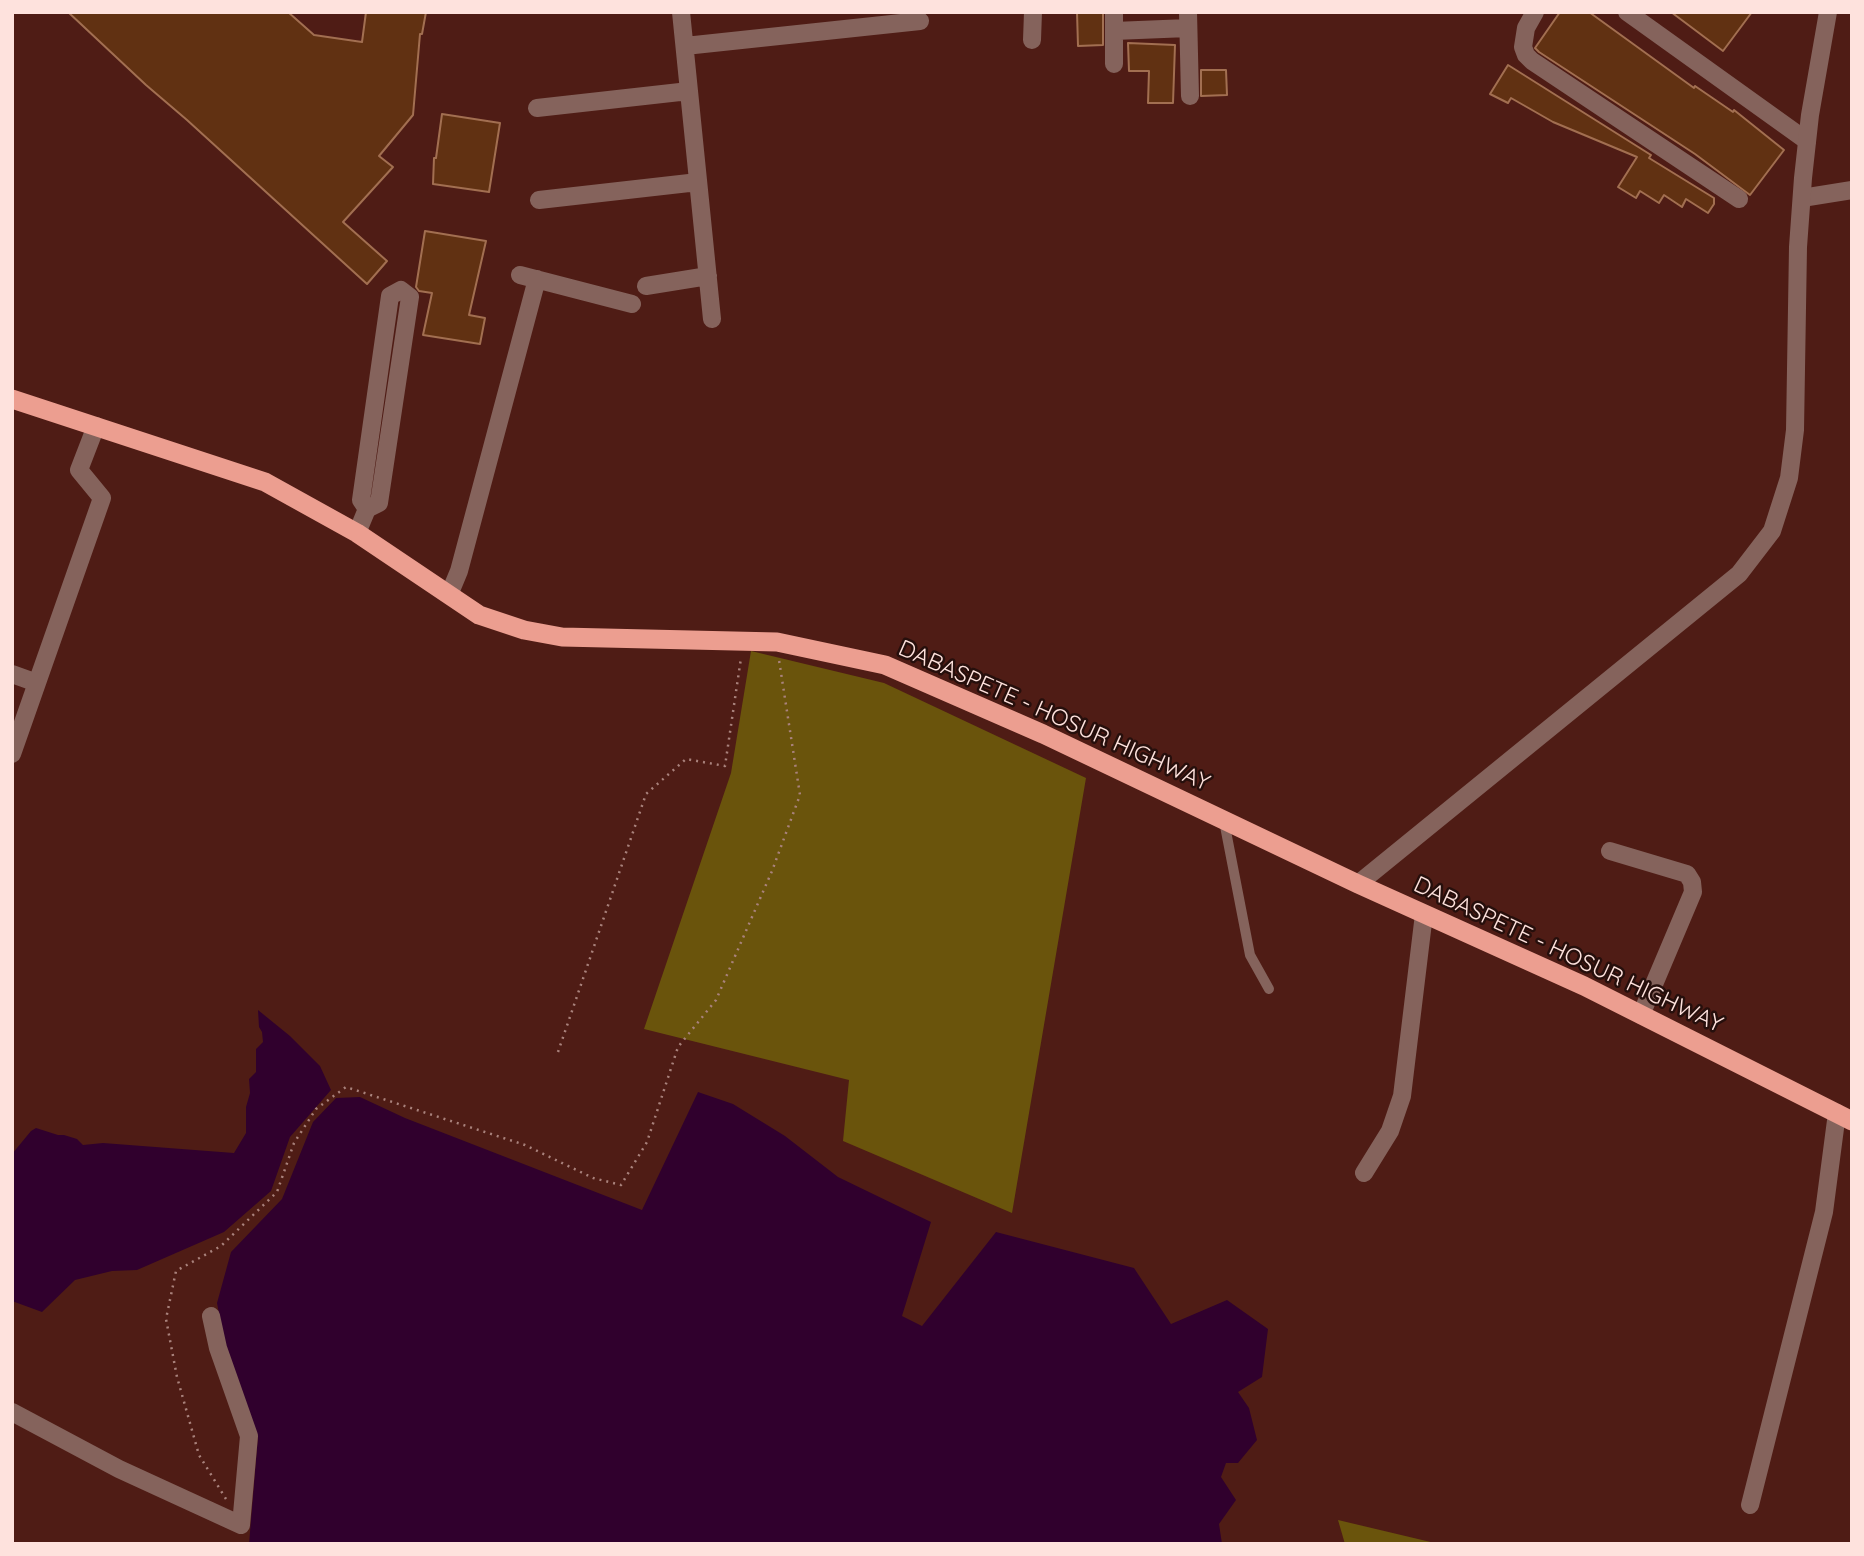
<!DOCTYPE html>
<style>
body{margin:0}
#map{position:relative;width:1864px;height:1556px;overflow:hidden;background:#4f1c15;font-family:Quicksand,sans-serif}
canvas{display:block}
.frame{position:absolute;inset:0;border:14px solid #fee2dd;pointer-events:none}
</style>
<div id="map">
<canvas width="1864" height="1556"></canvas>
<div class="frame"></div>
</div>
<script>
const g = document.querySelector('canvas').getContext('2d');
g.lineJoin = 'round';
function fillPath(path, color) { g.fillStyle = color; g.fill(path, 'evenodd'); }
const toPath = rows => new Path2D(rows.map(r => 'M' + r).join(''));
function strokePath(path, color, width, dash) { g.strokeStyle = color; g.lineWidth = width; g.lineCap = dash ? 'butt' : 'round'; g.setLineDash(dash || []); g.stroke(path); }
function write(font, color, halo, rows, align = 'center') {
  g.font = font + ' Quicksand,sans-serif'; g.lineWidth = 5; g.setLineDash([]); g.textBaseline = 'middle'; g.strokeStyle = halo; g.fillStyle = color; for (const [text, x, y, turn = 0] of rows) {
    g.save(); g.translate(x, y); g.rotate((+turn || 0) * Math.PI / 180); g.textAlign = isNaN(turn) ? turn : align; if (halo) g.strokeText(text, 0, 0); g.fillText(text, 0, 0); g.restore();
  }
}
fillPath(toPath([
 [751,651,884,683,1086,778,1012,1213,843,1141,849,1080,644,1029,731,773],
 [1338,1520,1439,1544,1345,1544]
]), '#6a540c');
fillPath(toPath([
 [258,1010,290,1036,320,1066,331,1090,290,1137,271,1191,224,1232,137,1270,112,1271,75,1280,42,1312,12,1301,12,1154,31,1131,36,1128,58,1135,64,1135,77,1139,83,1145,103,1143,234,1153,246,1133,246,1107,250,1093,249,1079,256,1072,256,1049,263,1042,262,1032,259,1027],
 [698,1092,733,1104,785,1136,838,1177,931,1222,902,1316,922,1326,996,1232,1134,1268,1171,1324,1227,1300,1268,1329,1262,1377,1238,1392,1249,1408,1257,1440,1238,1463,1226,1463,1221,1477,1236,1500,1219,1524,1222,1544,249,1544,258,1436,227,1357,217,1303,231,1252,282,1199,313,1122,336,1098,360,1097,405,1118,642,1210]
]), '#30002d');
const building = toPath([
 [68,12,288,12,314,35,362,42,366,12,426,12,422,34,420,34,413,115,379,156,393,167,343,222,387,261,367,284,187,120,146,85,68,12],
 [1077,12,1103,12,1103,45,1078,46,1077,12],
 [1560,12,1589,12,1694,88,1695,86,1733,112,1734,110,1784,150,1750,195,1695,154,1539,52,1535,48,1560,12],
 [1671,12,1752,12,1723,51,1671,12],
 [1128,43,1175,45,1173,103,1148,103,1149,71,1129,71,1128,43],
 [1508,65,1651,155,1649,158,1714,198,1714,204,1708,213,1686,199,1682,207,1664,195,1659,203,1640,191,1636,198,1618,187,1637,157,1553,122,1511,98,1508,103,1490,94,1508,65],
 [1201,70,1226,70,1227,95,1201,96,1201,70],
 [442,114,500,123,489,192,433,184,434,158,436,158,442,114],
 [425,231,486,241,469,315,485,318,480,344,423,335,432,293,419,291,416,287,425,231]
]);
fillPath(building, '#613112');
strokePath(building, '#a26f51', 2);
strokePath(toPath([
 [558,1052,646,794,686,759,725,766,741,658],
 [226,1499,199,1455,177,1377,166,1319,176,1271,221,1246,277,1192,294,1143,316,1109,346,1087,525,1145,593,1178,621,1185,647,1142,678,1047,716,1000,772,871,800,795,779,660]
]), '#a9827c', 2.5, [2, 5]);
strokePath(toPath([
 [1224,821,1250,955,1269,989]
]), '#85635c', 10);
strokePath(toPath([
 [681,12,712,319],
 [1114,12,1114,64],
 [1188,12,1190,96],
 [1535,12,1526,28,1523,47,1526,55,1532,61,1739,199],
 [1627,12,1807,141],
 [1114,31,1188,28],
 [1032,40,1033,12],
 [685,46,920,21],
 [537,108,689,91],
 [1802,198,1852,190],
 [539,200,698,182],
 [520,275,632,304],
 [646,286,708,276],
 [357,533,367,509,379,503,410,297,401,290,390,296,361,500,367,509],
 [449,595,459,571,537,279],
 [12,674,37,683],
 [12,754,102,498,79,470,96,426],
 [1610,851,1687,874,1692,882,1693,892,1641,1015],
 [1364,1173,1390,1131,1402,1096,1424,914],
 [12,1412,119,1469,241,1525,249,1436,218,1348,211,1316],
 [1750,1505,1824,1212,1837,1113]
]), '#85635c', 18);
strokePath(toPath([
 [1358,884,1739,574,1772,531,1789,478,1795,430,1798,247,1803,178,1810,115,1828,12]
]), '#85635c', 18);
strokePath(toPath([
 [12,399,265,482,357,533,479,615,524,630,562,637,777,642,885,665,1043,734,1358,884,1584,986,1852,1121]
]), '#ec9e90', 19);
write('23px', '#fee2dd', '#260f0c', [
 ["DABASPETE - HOSUR HIGHWAY",1054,716,24],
 ["DABASPETE - HOSUR HIGHWAY",1568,955,25]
]);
</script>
